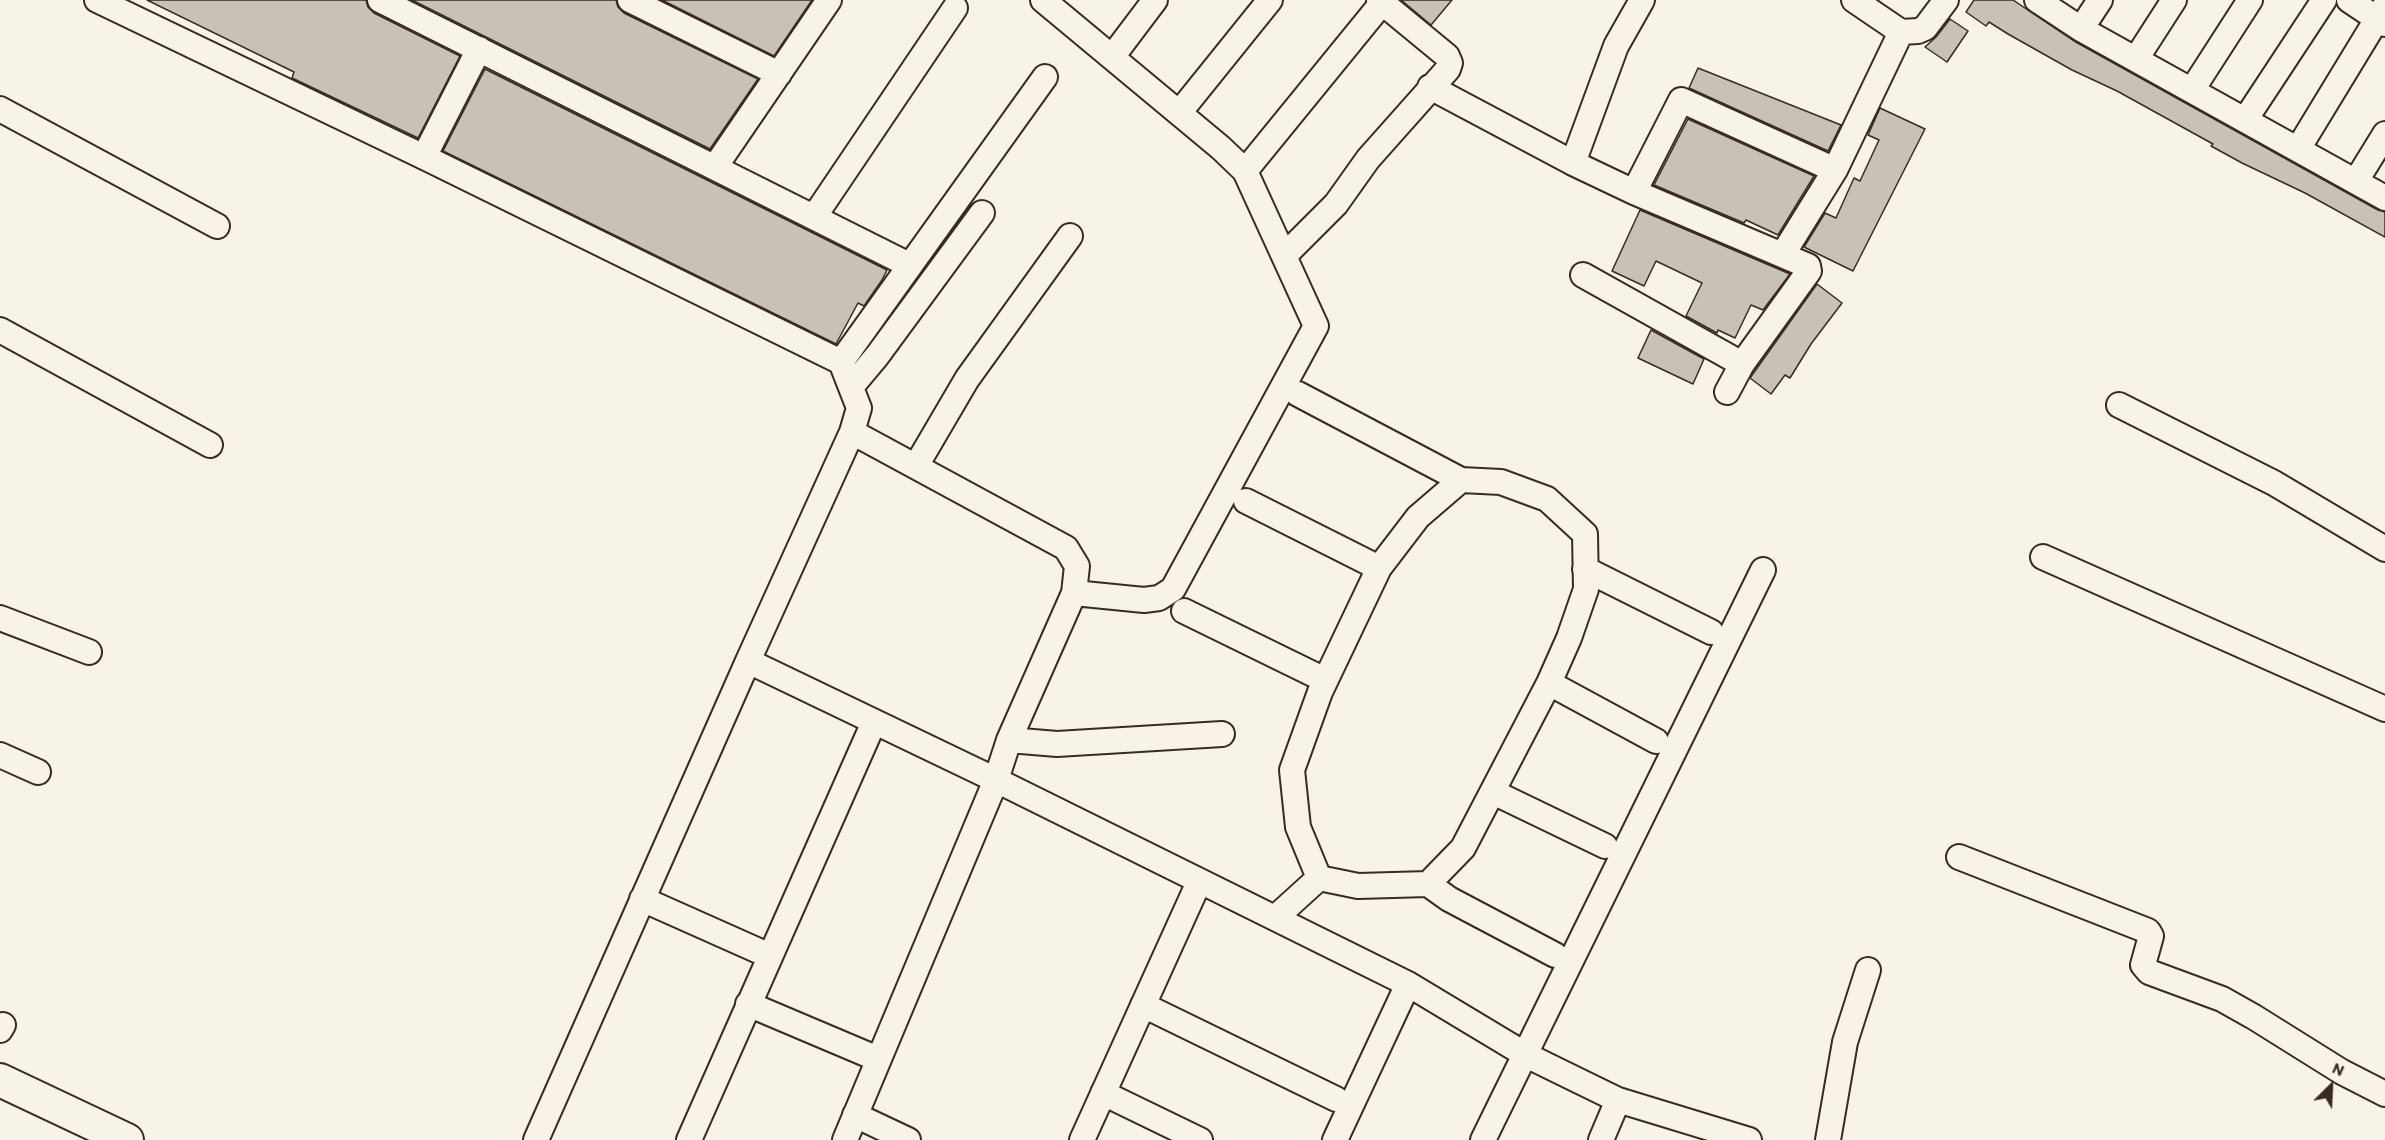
<!DOCTYPE html>
<style>
body{margin:0}
#map{position:relative;width:2385px;height:1140px;overflow:hidden;background:#f7f3e8;font-family:Itim,sans-serif}
canvas{display:block}
.north{position:absolute;left:2301px;top:1056px;width:60px;height:60px;-webkit-text-stroke:4px #f7f3e8;paint-order:stroke;rotate:24deg;font-size:16px;font-weight:700;line-height:24px;text-align:center;color:#3b2a1e}
.north::after{content:'';display:block;margin:auto;width:21px;height:27px;background:#3b2a1e;clip-path:polygon(50% 0,100% 100%,50% 72%,0 100%)}
</style>
<div id="map">
<canvas width="2385" height="1140"></canvas>
<div class="north">N</div>
</div>
<script>
const g = document.querySelector('canvas').getContext('2d');
g.lineJoin = 'round';
function fillPath(path, color) { g.fillStyle = color; g.fill(path, 'evenodd'); }
const toPath = rows => new Path2D(rows.map(r => 'M' + r).join(''));
function strokePath(path, color, width, dash) { g.strokeStyle = color; g.lineWidth = width; g.lineCap = dash ? 'butt' : 'round'; g.setLineDash(dash || []); g.stroke(path); }
const building = toPath([
 [147,0,366,0,368,7,374,13,460,56,418,138,292,78,294,72,147,0],
 [412,0,616,0,618,7,624,13,758,79,710,149,412,0],
 [662,0,812,0,774,56,662,0],
 [1401,0,1452,0,1431,25,1401,0],
 [1974,0,2013,0,2074,41,2378,210,2385,212,2385,237,2305,193,2242,163,2211,146,2213,144,2117,91,2072,70,2008,34,1989,22,1986,26,1966,12,1974,0],
 [1950,19,1968,31,1947,62,1925,47,1936,37,1950,19],
 [1698,68,1841,125,1828,151,1689,88,1698,68],
 [485,69,887,270,882,280,864,306,858,303,836,344,443,151,485,69],
 [1880,108,1925,129,1853,271,1804,247,1825,213,1836,218,1854,178,1860,181,1879,140,1868,135,1880,108],
 [1688,119,1814,176,1778,235,1746,220,1744,223,1654,185,1688,119],
 [1640,210,1790,274,1763,310,1751,305,1735,338,1718,330,1717,333,1686,316,1702,283,1656,261,1644,286,1612,271,1640,210],
 [1817,284,1842,303,1811,344,1790,378,1785,375,1771,394,1750,378,1817,284],
 [1651,330,1704,359,1693,384,1638,358,1651,330]
]);
fillPath(building, '#c8c1b6');
strokePath(building, '#3b2a1e', 1.5);
const minor = toPath([
 [97,0,424,157,841,362,859,408,852,432,748,661,996,780,1408,984,1526,1055,1575,1079,1618,1100,1749,1140],
 [380,0,909,265],
 [630,0,779,74],
 [1043,0,1221,148,1245,171,1316,326,1173,589,1159,598,1144,600,1074,593],
 [1854,0,1901,32,1918,31,1925,28,1946,0],
 [2037,0,2081,29,2385,198],
 [2349,0,2385,24],
 [2081,29,2100,0],
 [1112,57,1155,0],
 [2136,59,2174,0],
 [1430,87,1573,163,1634,192,1808,266,1809,271,1742,364,1727,392],
 [2192,90,2250,0],
 [0,109,217,226],
 [1179,113,1270,0],
 [2245,120,2324,0],
 [2298,149,2385,6],
 [424,157,479,49],
 [1573,163,1616,46,1642,0],
 [715,167,829,0],
 [1245,171,1382,3],
 [2356,181,2385,134],
 [1634,192,1681,100,1835,170],
 [814,217,955,8],
 [1783,254,1835,170,1901,32],
 [1285,255,1336,204,1368,159,1448,69,1450,63,1447,56,1379,0],
 [1583,275,1742,364],
 [0,330,210,445],
 [841,362,1045,77],
 [851,387,877,356,982,213],
 [1298,394,1461,480],
 [2119,405,2274,483,2385,549],
 [916,466,967,379,1070,236],
 [1461,480,1501,482,1547,499,1585,534,1586,589,1569,638,1549,683,1463,848,1428,884,1358,886,1319,878,1298,827,1292,770,1320,692,1379,568,1418,517,1461,480],
 [1246,501,1379,568],
 [2043,557,2385,709],
 [1585,569,1711,632],
 [1184,611,1325,680],
 [0,618,89,652],
 [1549,683,1656,741],
 [1009,740,1057,744,1222,734],
 [0,755,38,772],
 [1493,792,1605,846],
 [1959,857,2148,931,2151,936,2143,965,2149,972,2222,999,2254,1017,2342,1072,2385,1094],
 [1428,884,1449,899,1555,955],
 [642,899,770,956],
 [1275,918,1319,878],
 [748,1004,878,1059],
 [1143,1005,1336,1099],
 [0,1030,3,1025],
 [1103,1093,1200,1140],
 [855,1115,908,1140],
 [536,1140,748,661],
 [689,1140,874,722],
 [845,1140,996,780,1009,740,1074,593,1077,566,1066,548,852,432],
 [1082,1140,1199,882],
 [1335,1140,1408,984],
 [1483,1140,1763,570],
 [1601,1140,1618,1100],
 [1828,1140,1845,1042,1868,970]
]);
const major = toPath([
 [0,1080,127,1140]
]);
strokePath(minor, '#3b2a1e', 28);
strokePath(major, '#3b2a1e', 36);
strokePath(minor, '#f7f3e8', 24);
strokePath(major, '#f7f3e8', 32);
</script>
